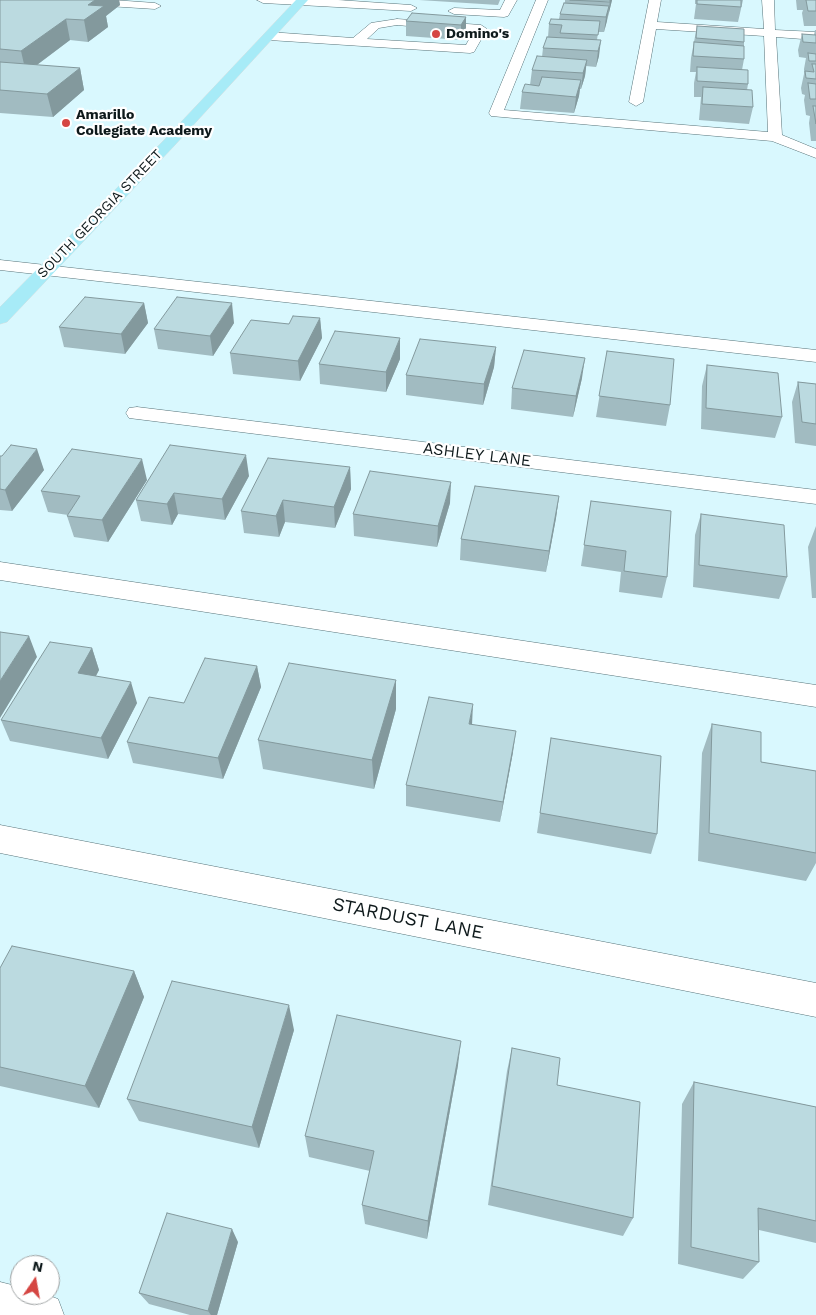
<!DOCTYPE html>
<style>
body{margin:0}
#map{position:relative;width:816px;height:1315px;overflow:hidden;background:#d9f8fe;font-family:"Work Sans",sans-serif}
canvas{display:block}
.north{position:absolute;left:10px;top:1255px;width:50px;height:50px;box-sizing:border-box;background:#fff;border:1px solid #9fa3a4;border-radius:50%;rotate:12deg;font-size:14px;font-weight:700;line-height:20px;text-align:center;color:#0e191b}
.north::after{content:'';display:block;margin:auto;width:18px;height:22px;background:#d54642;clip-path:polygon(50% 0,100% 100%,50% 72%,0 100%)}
</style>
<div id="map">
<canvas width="816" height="1315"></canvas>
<div class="north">N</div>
</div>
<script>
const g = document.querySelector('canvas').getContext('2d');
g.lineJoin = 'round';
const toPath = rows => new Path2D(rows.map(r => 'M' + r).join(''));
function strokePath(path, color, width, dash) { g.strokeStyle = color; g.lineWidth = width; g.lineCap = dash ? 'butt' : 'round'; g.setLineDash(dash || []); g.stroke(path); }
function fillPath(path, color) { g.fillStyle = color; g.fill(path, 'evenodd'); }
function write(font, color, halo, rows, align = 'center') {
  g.font = font + ' "Work Sans",sans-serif'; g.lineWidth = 4.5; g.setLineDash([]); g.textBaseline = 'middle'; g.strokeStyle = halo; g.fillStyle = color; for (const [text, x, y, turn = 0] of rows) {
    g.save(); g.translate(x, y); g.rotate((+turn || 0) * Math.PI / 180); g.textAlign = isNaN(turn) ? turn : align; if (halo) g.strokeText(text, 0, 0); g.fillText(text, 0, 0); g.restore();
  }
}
const minor = toPath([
 [54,0,113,0,155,3,161,6,155,9,60,3,54,0],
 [257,0,338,0,411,5,417,8,411,11,263,3,257,0],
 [505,0,517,0,508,16,504,17,454,14,448,11,454,8,500,10,505,0],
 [536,0,548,0,504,110,768,132,764,36,656,29,643,102,636,106,629,102,649,0,661,0,657,22,764,29,762,0,774,0,775,30,816,32,816,40,776,37,782,135,816,149,816,158,772,141,491,116,489,113,536,0],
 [397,19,481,25,487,29,474,52,470,53,269,40,263,36,269,32,353,38,371,23,397,19],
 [397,25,473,32,466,45,367,39,379,28,397,25],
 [0,260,816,350,816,362,0,270,0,260],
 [137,407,816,490,816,504,129,418,126,413,129,408,137,407],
 [0,562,816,685,816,707,0,580,0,562],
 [0,825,816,983,816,1017,0,853,0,825],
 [0,1282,20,1287,20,1295,47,1295,58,1299,64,1315,0,1315,0,1282]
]);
const major = toPath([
 [296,0,308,0,175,145,7,322,0,324,0,307,165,139,296,0]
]);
strokePath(minor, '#58747a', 1);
strokePath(major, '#dddfdf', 1);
fillPath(minor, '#fff');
fillPath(major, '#a7ebf7');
fillPath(toPath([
 [0,0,119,0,120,5,106,16,108,27,88,42,70,40,37,65,80,68,84,90,53,117,0,113],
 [419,0,500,0,498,5],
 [565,0,612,0,604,32,598,32,597,40,599,56,596,67,586,66,585,76,581,89,580,89,579,96,574,113,520,109,522,92,530,85,532,70,542,57,543,48,548,37,549,24,559,19,560,14,565,3],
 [695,0,743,0,738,22,694,19,696,4,695,4],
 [796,0,816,0,816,26,804,26,802,13,803,10,797,10],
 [466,17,466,32,461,40,406,36,406,21],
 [697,26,744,42,744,59,742,70,748,84,747,90,753,107,749,124,699,120,701,97,694,97,694,83,696,72,690,72,691,58],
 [815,30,816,30,816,141,811,141,809,123,810,116,806,115,804,100,805,95,802,94,801,88,804,74,804,69,806,58,799,57,798,50,802,34,814,35],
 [144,303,148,323,125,354,64,347,59,327],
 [320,318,322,338,300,381,233,374,230,353,289,324],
 [234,323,213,356,158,349,154,329],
 [496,347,494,367,483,405,406,395,406,375],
 [607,351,670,405,666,426,596,417],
 [400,359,386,392,320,384,319,364],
 [707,365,782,417,775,438,701,429,702,386],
 [582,378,573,417,511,409,512,388],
 [798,382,816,384,816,446,795,443,792,402],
 [0,456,44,470,12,511,0,510],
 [350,467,351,489,335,528,285,522,279,537,244,533,241,511],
 [249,476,225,520,178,514,172,525,141,521,136,500],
 [147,480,108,542,74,537,67,516,68,515,48,512,41,491],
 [559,496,556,518,546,572,460,560,461,539],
 [591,501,667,577,662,598,619,592,621,572,581,566],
 [450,503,437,547,354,536,353,514],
 [701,514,787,577,779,599,693,587,695,535],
 [816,526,816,598,812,598,808,547],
 [92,648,99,670,96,676,137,703,108,759,10,741,1,720],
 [257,666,261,687,223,779,133,763,127,742,184,703],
 [396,680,396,709,374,789,263,769,258,740],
 [472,724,513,752,500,822,406,806,406,785],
 [712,724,761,762,816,771,816,863,806,881,698,861,702,753],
 [551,738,657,834,651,854,537,833],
 [0,968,134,971,144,997,99,1108,0,1086],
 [294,1030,259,1148,139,1121,127,1099],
 [512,1048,557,1085,633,1218,623,1236,488,1205,507,1071],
 [458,1065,427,1239,365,1224,362,1205,370,1171,309,1157,305,1136],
 [694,1082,816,1107,816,1243,759,1230,759,1262,743,1279,678,1264,682,1104],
 [238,1242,217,1315,190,1315,149,1304,139,1293]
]), '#a1bbc1');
fillPath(toPath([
 [95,0,119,0,120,5,106,16,108,27,88,42,84,20,88,5],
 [610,0,612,0,608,17],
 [609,6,607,21,604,32,606,17],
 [466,17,466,32,461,40,461,25],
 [66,19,70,40,26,73,21,51],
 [601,40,599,56,596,67,598,51],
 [587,60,585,76,581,89,583,73],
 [80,68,84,90,53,117,47,94],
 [581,80,579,96,574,113,576,97],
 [144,303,148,323,125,354,121,334],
 [232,303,234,323,213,356,210,336],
 [320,318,322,338,300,381,298,361],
 [400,338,400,359,386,392,386,372],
 [496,347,494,367,483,405,484,384],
 [585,358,582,378,573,417,576,396],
 [37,449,44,470,12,511,5,490],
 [246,455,249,476,225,520,222,499],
 [142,459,147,480,108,542,102,520],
 [350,467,351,489,335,528,334,507],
 [451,482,450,503,437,547,438,526],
 [174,493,178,514,172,525,167,504],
 [559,496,556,518,546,572,549,551],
 [283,500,285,522,279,537,276,516],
 [29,636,37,657,0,718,0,681],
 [92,648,99,670,86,694,78,673],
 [257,666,261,687,223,779,218,758],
 [396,680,396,709,374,789,372,760],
 [131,682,137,703,108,759,101,738],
 [473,704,472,725,469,724],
 [516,731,513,752,500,822,503,802],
 [134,971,144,997,99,1108,85,1086],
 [289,1005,294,1030,259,1148,252,1127],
 [461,1041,458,1065,427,1239,428,1221],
 [232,1229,238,1242,217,1315,211,1315,208,1311]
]), '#83999d');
const building = toPath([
 [0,0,95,0,88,5,104,6,84,20,66,19,21,51,0,49,0,0],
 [570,0,610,0,610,2,570,0],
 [697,0,741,0,741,7,697,4,697,0],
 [806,0,816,0,816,11,808,11,806,0],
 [564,3,609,6,606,17,560,14,564,3],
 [412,13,466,17,461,25,406,21,412,13],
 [551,19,600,21,598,35,560,33,562,25,549,24,551,19],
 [697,26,744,29,744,42,696,38,697,26],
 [802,34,816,35,816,43,803,42,802,34],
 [547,37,601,40,598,51,543,48,547,37],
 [694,42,744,46,744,59,693,56,694,42],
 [808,53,816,54,816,61,809,61,808,53],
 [537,56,587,60,583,73,532,70,537,56],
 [0,62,80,68,47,94,0,90,0,62],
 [812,64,816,64,816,79,806,78,805,71,814,72,812,64],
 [697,67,748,70,748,84,697,81,697,67],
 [542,77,581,80,576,97,522,92,525,84,539,86,542,77],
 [808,83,816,84,816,99,810,99,808,83],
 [703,87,752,90,753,107,702,104,703,87],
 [813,106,816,106,816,124,813,106],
 [85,297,144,303,121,334,59,327,85,297],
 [177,297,232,303,210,336,154,329,177,297],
 [293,316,320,318,298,361,230,353,251,320,289,324,293,316],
 [335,331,400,338,386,372,319,364,335,331],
 [420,339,496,347,484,384,406,375,420,339],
 [524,350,585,358,576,396,512,388,524,350],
 [607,351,674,359,670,405,599,396,607,351],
 [707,365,778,373,782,417,706,408,707,365],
 [798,382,816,384,816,424,802,422,798,382],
 [11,445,37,449,5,490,0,489,0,456,2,456,11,445],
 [170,445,246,455,222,499,174,493,167,504,136,500,170,445],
 [72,449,142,459,102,520,67,516,80,496,41,491,72,449],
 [268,458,350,467,334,507,283,500,276,516,241,511,268,458],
 [370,471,451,482,438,526,353,514,370,471],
 [475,486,559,496,549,551,461,539,475,486],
 [591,501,671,511,667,577,624,571,626,551,584,545,591,501],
 [701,514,784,525,787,577,699,565,701,514],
 [0,632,29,636,0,681,0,632],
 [50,642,92,648,78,673,131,682,101,738,1,720,50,642],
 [205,658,257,666,218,758,127,742,149,697,184,703,205,658],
 [289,663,396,680,372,760,258,740,289,663],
 [429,697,473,704,469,724,516,731,503,802,406,785,429,697],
 [712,724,761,732,761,762,816,771,816,853,709,833,712,724],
 [551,738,661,756,657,834,540,813,551,738],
 [12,946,134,971,85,1086,0,1067,0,968,12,946],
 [172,981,289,1005,252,1127,127,1099,172,981],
 [337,1015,461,1041,428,1221,362,1205,374,1151,305,1136,337,1015],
 [512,1048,560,1058,557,1085,640,1102,633,1218,492,1186,512,1048],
 [694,1082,816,1107,816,1221,758,1208,759,1262,691,1247,694,1082],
 [167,1213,232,1229,208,1311,139,1293,167,1213]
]);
fillPath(building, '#bbdae0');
strokePath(building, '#83999d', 1);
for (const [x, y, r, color] of [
 [436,34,5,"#d54642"],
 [66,123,5,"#d54642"]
]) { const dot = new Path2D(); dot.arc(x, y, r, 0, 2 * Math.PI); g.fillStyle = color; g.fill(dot); strokePath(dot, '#fff', 2); }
write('bold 14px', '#0e191b', '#fff', [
 ["Domino's",446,34],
 ["Amarillo",76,115],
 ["Collegiate Academy",76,131]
], 'left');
write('14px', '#0e191b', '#fff', [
 ["SOUTH GEORGIA STREET",100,214,-46]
]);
write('16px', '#0e191b', '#fff', [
 ["ASHLEY LANE",477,455,7]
]);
write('19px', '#0e191b', '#fff', [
 ["STARDUST LANE",408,919,11]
]);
</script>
